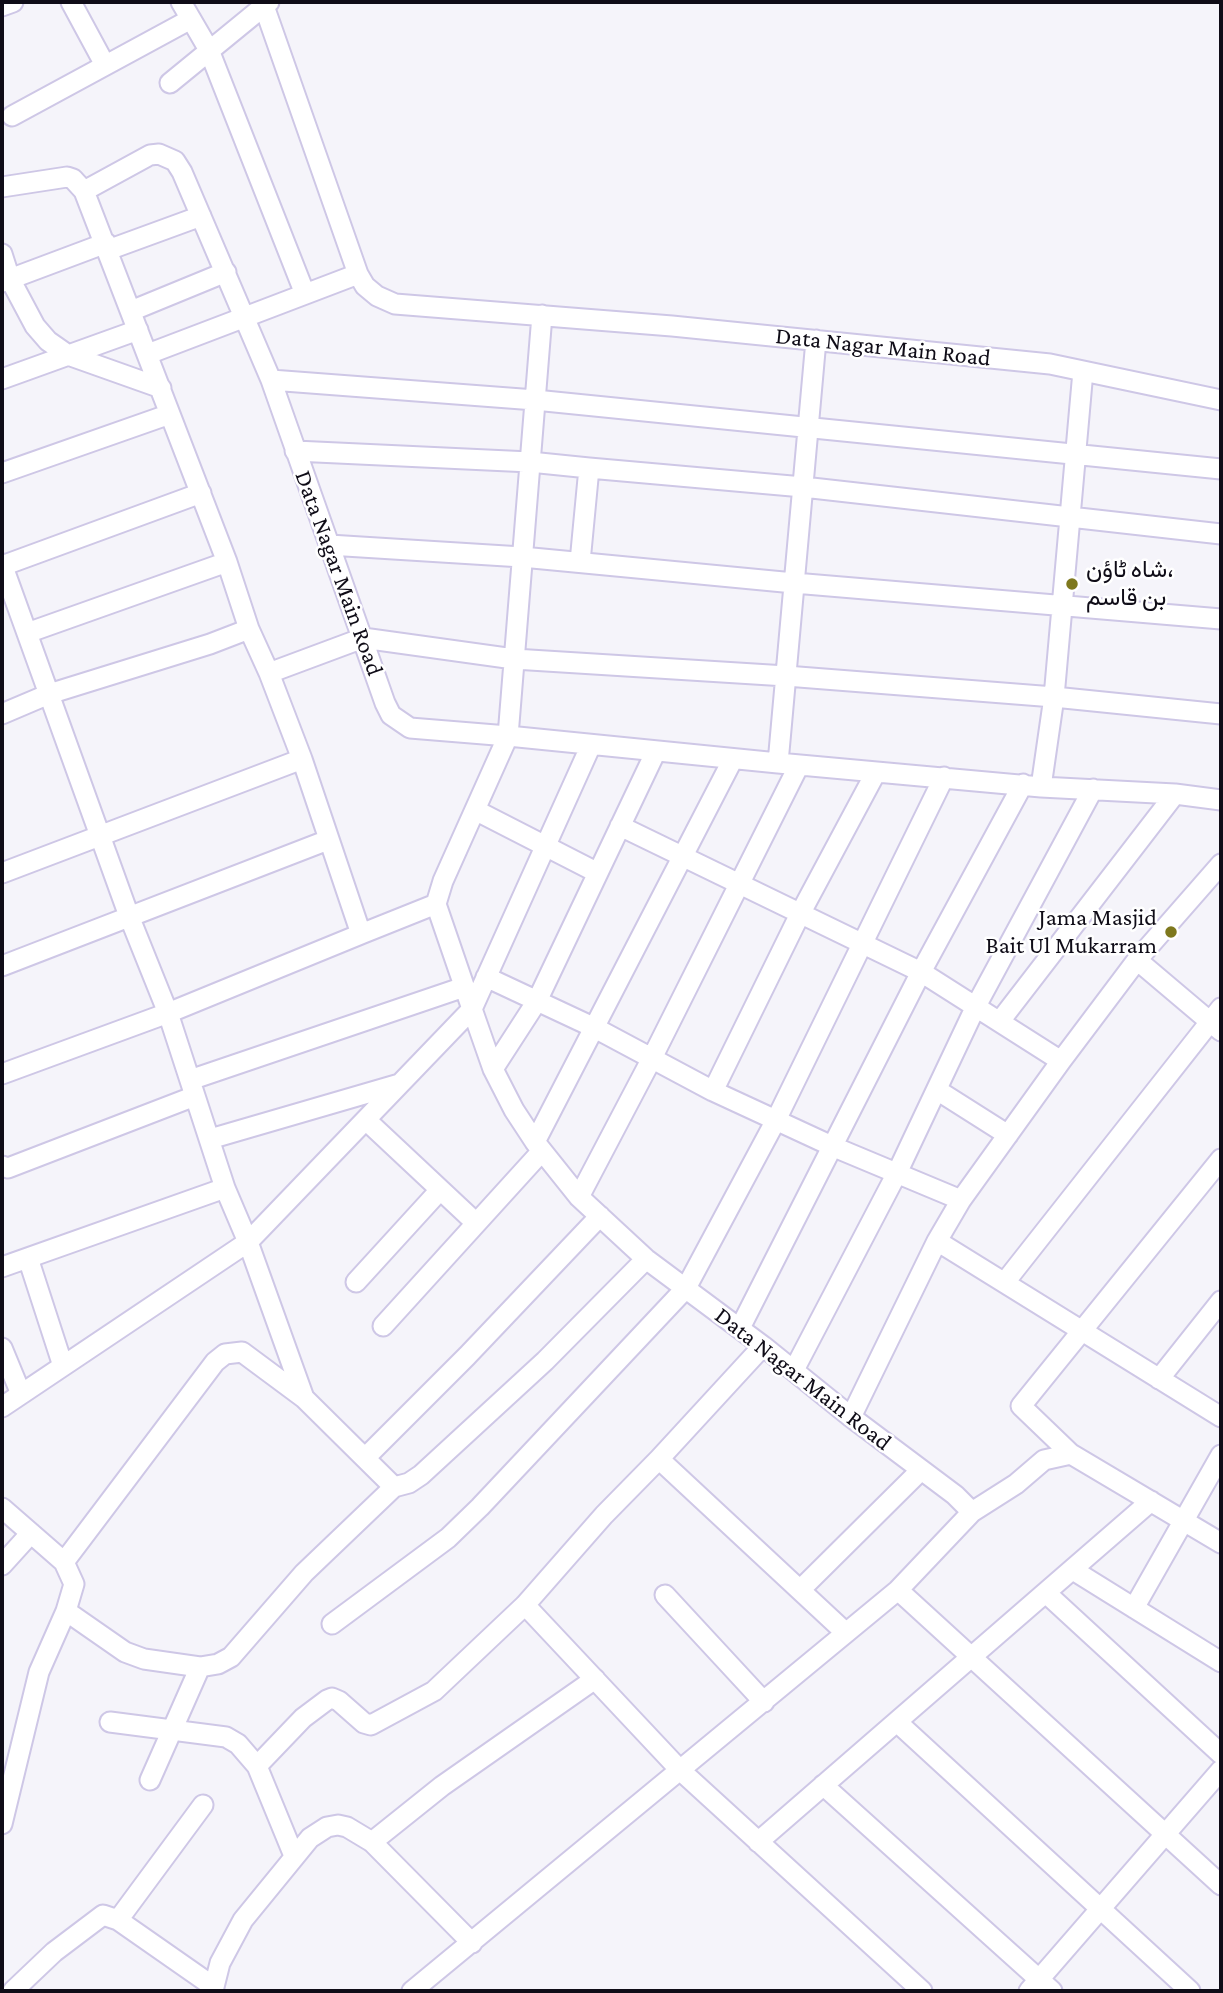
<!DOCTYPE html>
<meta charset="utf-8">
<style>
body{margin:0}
#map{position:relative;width:1223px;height:1993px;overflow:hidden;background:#f5f4fa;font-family:"Crimson Pro",serif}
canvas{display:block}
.frame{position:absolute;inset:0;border:4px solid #0f0c17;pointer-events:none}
</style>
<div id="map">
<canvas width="1223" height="1993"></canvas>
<div class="frame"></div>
</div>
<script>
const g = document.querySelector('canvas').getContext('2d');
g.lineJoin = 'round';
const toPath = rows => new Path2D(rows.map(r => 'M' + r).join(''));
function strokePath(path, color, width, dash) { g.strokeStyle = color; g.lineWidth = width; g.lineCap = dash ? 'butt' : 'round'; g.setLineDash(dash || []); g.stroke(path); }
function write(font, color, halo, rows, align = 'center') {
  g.font = font + ' "Crimson Pro",Vazirmatn,serif'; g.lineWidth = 5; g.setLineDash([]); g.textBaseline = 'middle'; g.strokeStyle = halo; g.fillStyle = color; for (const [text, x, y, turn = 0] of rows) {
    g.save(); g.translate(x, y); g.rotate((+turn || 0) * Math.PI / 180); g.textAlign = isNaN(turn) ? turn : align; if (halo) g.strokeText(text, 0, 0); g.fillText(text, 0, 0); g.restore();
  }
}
const street = toPath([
 [71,2,105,65],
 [181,2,209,50,305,294],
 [2,6,13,2],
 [170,83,269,2],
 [12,116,191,19],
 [2,187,67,177,73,179,84,191,227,562,249,629,269,673,302,759,361,934,168,1013,2,1074],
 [84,191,150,155,159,154,175,161,182,172,271,380,385,703,391,715,410,728,508,736,443,881,436,904,472,1009,591,745],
 [108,250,201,216],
 [2,254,10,279,35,326,48,341,68,355,161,388],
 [358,274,365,286,377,296,395,304,672,326,1050,364,1221,400],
 [2,282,106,243],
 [131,311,226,272],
 [542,315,508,736,778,763],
 [816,340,778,763,1041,787,1175,794,1221,800],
 [148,354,358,274,264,6],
 [2,379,138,330],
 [271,380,535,400,1221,469],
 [295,451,530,462,589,468,803,487,1221,534],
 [2,473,170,414],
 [329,545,522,557,794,583,1221,619],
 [580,562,589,468],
 [2,564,129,916,168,1013,225,1188,248,1242,472,1009,493,1069,514,1110,535,1142,579,1197,646,1259,763,1346,851,1417,955,1495,972,1512,1016,1484,1044,1460,1071,1454,1221,1543],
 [2,566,201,493],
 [27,633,227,562],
 [269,673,363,638,514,659,786,676,1054,697,1221,714],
 [2,714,49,694,210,644,249,629],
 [1041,787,1054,697,1083,371],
 [475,810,598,873],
 [620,826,921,972,1061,1061],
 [2,873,302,759],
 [361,934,436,904],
 [1137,960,1221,1031],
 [2,966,328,840],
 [486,977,595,1028,713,1091,834,1147,961,1200],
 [1000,1021,1175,794],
 [493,1069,537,1001,656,751],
 [190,1080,464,987],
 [937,1090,1008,1135],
 [713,1091,800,914,876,772],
 [366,1120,476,1223],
 [210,1139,399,1084],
 [535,1142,733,759],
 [2,1166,8,1168,195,1096],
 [579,1197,651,1060,799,765],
 [937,1241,1221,1417],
 [28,1258,63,1366],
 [2,1267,225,1188],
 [356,1282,440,1190],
 [1005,1282,1221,1008],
 [383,1326,542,1151],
 [740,1328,921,972,1023,784],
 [763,1346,659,1459,846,1633],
 [2,1348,21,1394],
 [794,1370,897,1173,976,1006,1093,789],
 [1159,1379,1221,1301],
 [2,1407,248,1242,304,1398],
 [851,1417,937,1241,961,1200,1061,1061,1137,960,1221,864],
 [1071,1454,1021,1406,1221,1159],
 [365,1458,467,1356,600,1216],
 [2,1508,64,1562],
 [2,1565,31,1533],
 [1073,1570,1221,1662],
 [800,1590,921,1470],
 [898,1590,1221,1885],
 [1046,1593,1221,1754],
 [665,1595,764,1702],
 [525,1605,680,1770,922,1991],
 [1134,1608,1221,1455],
 [66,1611,125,1652,144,1659,200,1667,218,1664,231,1657,304,1573,394,1487],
 [332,1624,448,1538,480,1507,686,1288,776,1120,944,777],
 [110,1722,226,1737,238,1744,257,1766,294,1856],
 [897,1722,1190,1991],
 [257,1766,303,1718,327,1700,332,1698,339,1701,364,1723,371,1725,434,1691,525,1605,604,1515,659,1459],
 [150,1780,200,1667],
 [823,1785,1052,1991],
 [2,1824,39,1672,66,1611,74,1584,64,1562,215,1362,225,1354,242,1352,304,1398,394,1487,409,1483,421,1475,545,1361,646,1259],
 [372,1842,442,1786,595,1679],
 [758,1842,1151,1501],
 [118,1920,203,1805],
 [13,1991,54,1952,103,1915,118,1920,214,1987],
 [213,1991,220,1963,243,1920,310,1838,327,1827,338,1825,347,1827,372,1842,472,1943],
 [412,1991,898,1590,972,1512],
 [1029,1991,1221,1770]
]);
strokePath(street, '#cec7e6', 23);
strokePath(street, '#fff', 19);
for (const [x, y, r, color] of [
 [1072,584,7,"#7e781d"],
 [1171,932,7,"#7e781d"]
]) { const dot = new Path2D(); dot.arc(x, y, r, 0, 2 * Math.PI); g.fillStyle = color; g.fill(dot); strokePath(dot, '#fff', 2.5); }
write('24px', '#0f0c17', '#fff', [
 ["Data Nagar Main Road",883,347,6],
 ["Data Nagar Main Road",339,573,70],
 ["Data Nagar Main Road",803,1379,38]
]);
write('24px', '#0f0c17', '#fff', [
 ["شاہ ٹاؤن،",1086,570],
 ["بن قاسم",1086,598],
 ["Jama Masjid",1157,918,"right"],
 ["Bait Ul Mukarram",1157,946,"right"]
], 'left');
</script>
